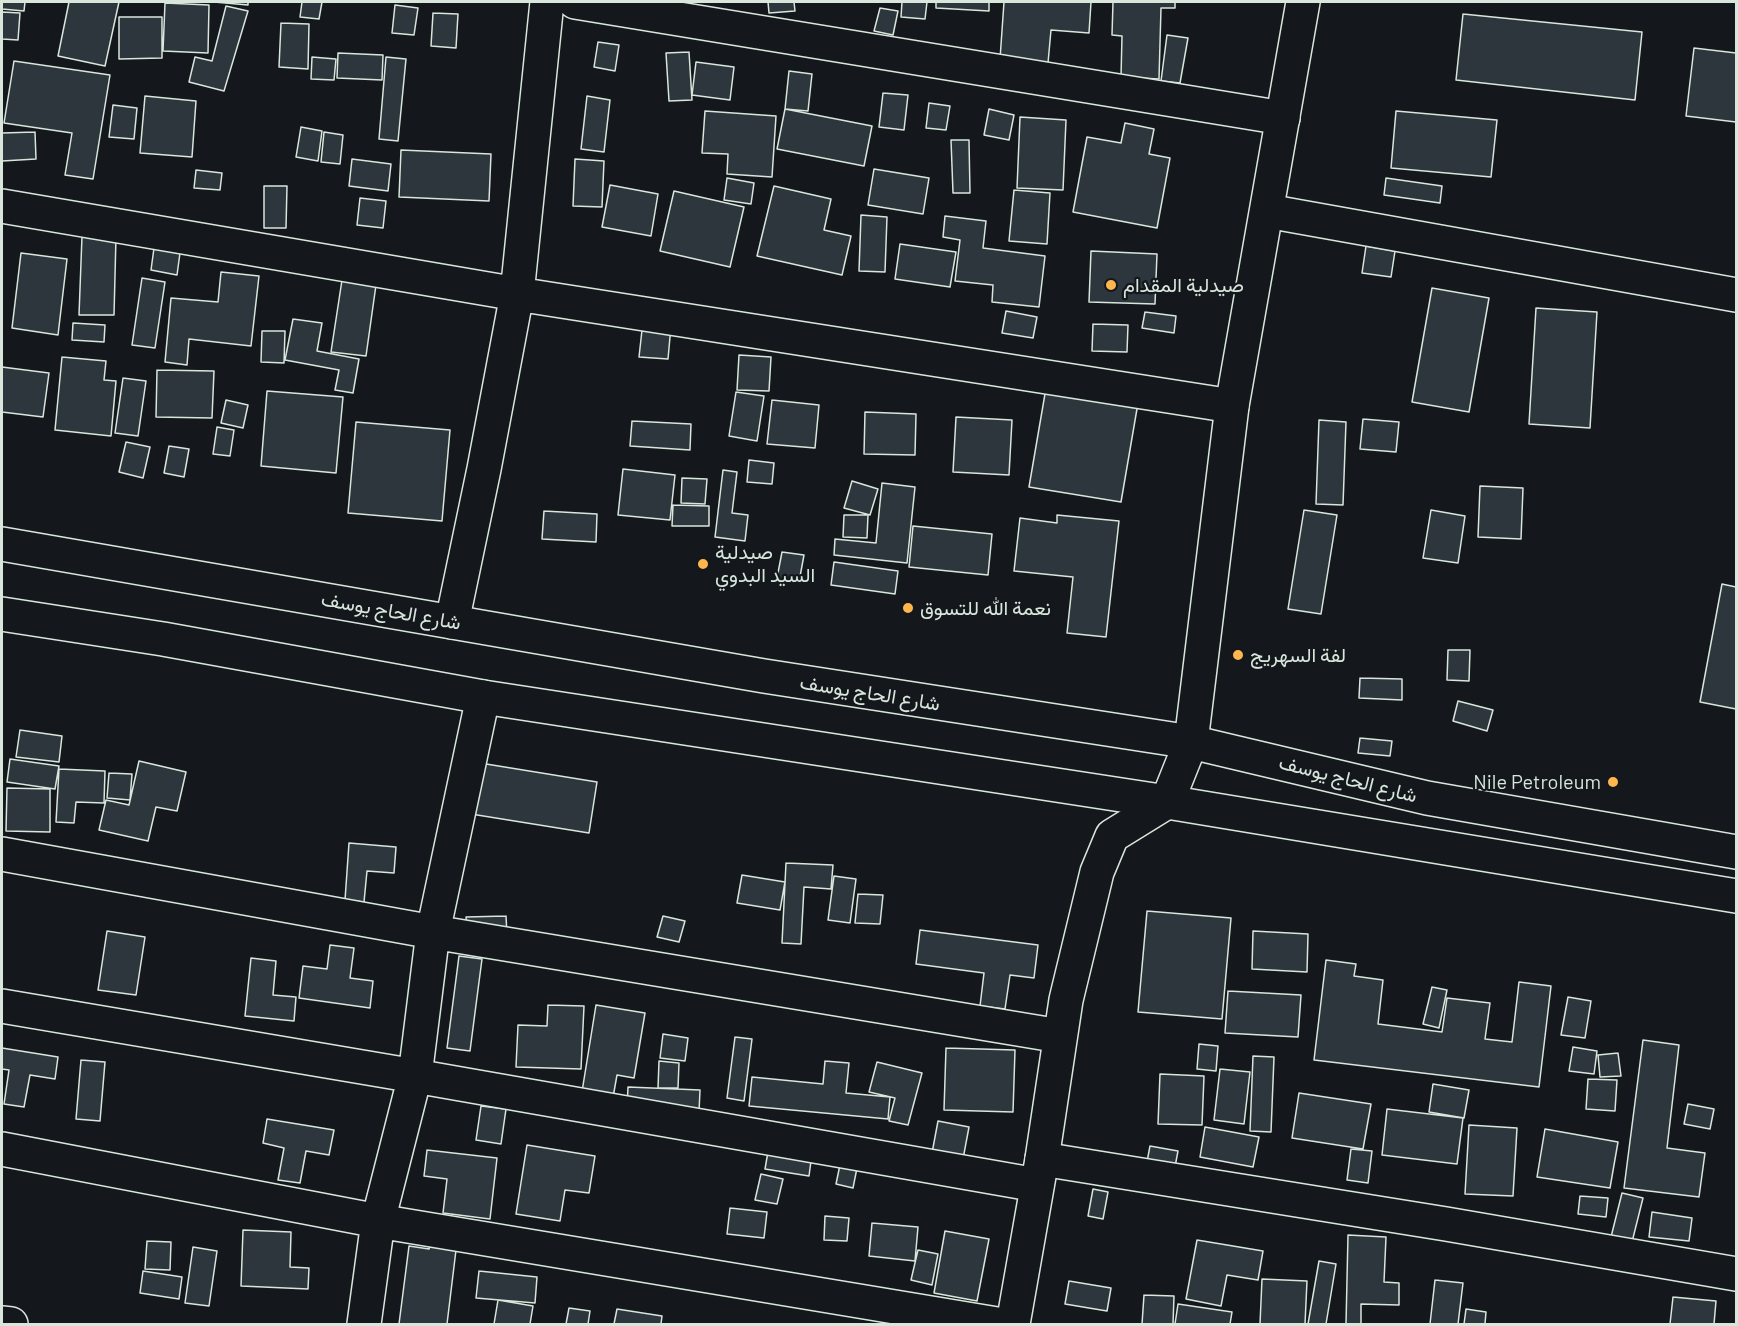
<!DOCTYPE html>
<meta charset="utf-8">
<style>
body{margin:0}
#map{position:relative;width:1738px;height:1326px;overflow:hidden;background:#14181c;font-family:Barlow,sans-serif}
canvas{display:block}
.frame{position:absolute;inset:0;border:3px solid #d8e6dc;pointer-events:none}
</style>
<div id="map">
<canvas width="1738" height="1326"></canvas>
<div class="frame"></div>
</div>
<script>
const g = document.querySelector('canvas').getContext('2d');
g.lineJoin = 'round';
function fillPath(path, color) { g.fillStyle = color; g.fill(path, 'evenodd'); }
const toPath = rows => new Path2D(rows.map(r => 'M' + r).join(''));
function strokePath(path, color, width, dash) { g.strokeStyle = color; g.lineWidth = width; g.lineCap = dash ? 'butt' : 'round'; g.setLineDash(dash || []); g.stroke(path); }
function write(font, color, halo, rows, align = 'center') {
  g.font = font + ' Barlow,Vazirmatn,sans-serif'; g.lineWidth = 4.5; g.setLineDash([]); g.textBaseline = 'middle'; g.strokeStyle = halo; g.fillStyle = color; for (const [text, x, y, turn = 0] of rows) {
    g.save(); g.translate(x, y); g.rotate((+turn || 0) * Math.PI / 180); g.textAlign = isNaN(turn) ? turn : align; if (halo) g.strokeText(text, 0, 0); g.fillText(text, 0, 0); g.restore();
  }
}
const building = toPath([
 [2,2,25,2,24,11,2,9,2,2],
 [69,2,119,2,105,66,58,56,69,2],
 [214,2,248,2,248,5,214,2],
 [302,2,322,2,319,19,300,17,302,2],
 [768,2,794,2,795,11,769,13,768,2],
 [902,2,927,2,925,19,901,17,902,2],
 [936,2,989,2,989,11,936,8,936,2],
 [1004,2,1091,2,1089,33,1051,30,1048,63,1000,59,1004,2],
 [1113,2,1175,2,1175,8,1161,8,1159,79,1121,77,1122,36,1112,35,1113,2],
 [165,3,209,5,208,53,163,51,165,3],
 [395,5,418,8,414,35,392,33,395,5],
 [226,6,248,11,224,91,189,82,195,57,212,61,226,6],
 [880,8,898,11,893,35,874,31,880,8],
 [2,12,20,13,18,40,2,39,2,12],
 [433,13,458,14,456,48,431,46,433,13],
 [1463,14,1642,32,1635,100,1456,80,1463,14],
 [119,17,162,17,162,58,119,59,119,17],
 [281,23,309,24,308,69,279,67,281,23],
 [1167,35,1188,38,1180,83,1161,81,1167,35],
 [598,42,619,45,615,71,594,67,598,42],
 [1694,48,1736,53,1736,122,1686,116,1694,48],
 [689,52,692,100,669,101,666,53,689,52],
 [338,53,383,55,382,80,337,78,338,53],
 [312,57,336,59,334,80,311,79,312,57],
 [386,57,406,59,398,141,379,139,386,57],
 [14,61,110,75,93,179,65,175,72,133,4,123,14,61],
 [696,62,734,67,730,100,692,95,696,62],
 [789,71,812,74,808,111,785,109,789,71],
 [883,93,908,95,904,130,879,127,883,93],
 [145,96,196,101,192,157,140,153,145,96],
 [587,96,610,100,604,152,581,149,587,96],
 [929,103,950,106,946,130,926,128,929,103],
 [113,105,137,108,134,139,109,137,113,105],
 [785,109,872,126,864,166,777,149,785,109],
 [989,109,1014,115,1009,140,984,135,989,109],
 [705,111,776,116,772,177,727,174,728,154,702,153,705,111],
 [1396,111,1497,120,1491,177,1391,168,1396,111],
 [1020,117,1066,120,1063,190,1017,188,1020,117],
 [1125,123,1154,129,1149,154,1170,158,1157,228,1073,212,1087,137,1121,143,1125,123],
 [301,127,322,131,318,161,296,157,301,127],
 [35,132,36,159,2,161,2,133,35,132],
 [324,132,343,135,340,164,321,162,324,132],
 [951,140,969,140,970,193,953,193,951,140],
 [401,150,491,154,489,201,399,197,401,150],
 [352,159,391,164,388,191,349,186,352,159],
 [575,159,604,161,602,207,573,206,575,159],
 [874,169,929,178,923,214,868,205,874,169],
 [196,170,222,173,220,190,194,188,196,170],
 [727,178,754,183,751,204,724,200,727,178],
 [1386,178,1442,186,1440,203,1384,195,1386,178],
 [610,185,658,194,651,236,602,227,610,185],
 [264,186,287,186,286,228,264,228,264,186],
 [774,186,831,199,824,230,851,236,842,275,757,256,774,186],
 [1014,190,1050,193,1047,244,1009,241,1014,190],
 [674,191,744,207,730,267,660,251,674,191],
 [360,198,386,201,383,228,357,225,360,198],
 [861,215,887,217,885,272,859,271,861,215],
 [945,216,986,221,983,248,1045,256,1039,307,992,302,993,285,955,281,960,240,943,237,945,216],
 [82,236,116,237,114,315,79,315,82,236],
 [900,244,956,252,950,287,895,279,900,244],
 [1366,246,1395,251,1391,277,1362,273,1366,246],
 [154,248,180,253,177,275,151,270,154,248],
 [1091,251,1157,254,1155,304,1089,302,1091,251],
 [21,253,67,259,58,335,12,328,21,253],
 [221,272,259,276,251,346,189,339,187,365,165,362,171,298,218,302,221,272],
 [142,278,165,282,155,348,132,345,142,278],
 [342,280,376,285,366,356,331,352,342,280],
 [1432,288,1489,298,1469,412,1412,402,1432,288],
 [1536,308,1597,312,1590,428,1529,424,1536,308],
 [1006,311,1037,317,1033,338,1002,333,1006,311],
 [644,312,672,315,668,359,639,357,644,312],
 [1145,312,1176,316,1174,333,1142,328,1145,312],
 [293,319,322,323,317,351,359,359,353,393,335,390,339,370,285,360,293,319],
 [73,323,105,325,104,342,72,340,73,323],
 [1093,324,1128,325,1127,352,1092,351,1093,324],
 [262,331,285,331,284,363,261,362,262,331],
 [739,355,771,357,769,391,737,390,739,355],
 [62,357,106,361,104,380,116,381,111,436,55,430,62,357],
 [2,367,49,373,43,417,2,412,2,367],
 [157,370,214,371,212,418,156,417,157,370],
 [123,378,146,381,138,436,115,433,123,378],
 [1046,388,1138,403,1121,502,1029,487,1046,388],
 [267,391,343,397,336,473,261,466,267,391],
 [736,392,764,396,757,441,729,436,736,392],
 [226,400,248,405,243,428,221,423,226,400],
 [772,400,819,405,815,448,767,444,772,400],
 [865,412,916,414,915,455,864,454,865,412],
 [956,417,1012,420,1009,475,953,472,956,417],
 [1363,419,1399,422,1396,452,1360,449,1363,419],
 [1319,420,1346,422,1343,505,1316,504,1319,420],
 [632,421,691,424,690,450,630,446,632,421],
 [356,422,450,430,442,521,348,513,356,422],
 [217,427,234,430,230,456,213,454,217,427],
 [126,442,150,447,143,478,119,472,126,442],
 [169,446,189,449,184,477,164,473,169,446],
 [749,460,774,463,772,484,747,482,749,460],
 [623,469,675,475,670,520,618,515,623,469],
 [723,470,737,472,732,513,748,515,745,541,715,537,723,470],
 [682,478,707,479,705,504,681,503,682,478],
 [852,481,878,489,870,515,844,508,852,481],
 [882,483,915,487,907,563,834,555,835,539,876,543,882,483],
 [1480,486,1523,488,1521,539,1478,537,1480,486],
 [673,505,709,506,709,526,672,526,673,505],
 [1304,510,1337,515,1321,614,1288,609,1304,510],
 [1431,510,1465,516,1458,563,1423,558,1431,510],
 [544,511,597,514,596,542,542,539,544,511],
 [844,515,868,515,867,538,843,537,844,515],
 [1057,515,1119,521,1106,637,1067,633,1073,577,1014,571,1020,518,1057,523,1057,515],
 [913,526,992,534,988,575,909,567,913,526],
 [782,552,804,555,799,582,777,578,782,552],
 [834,562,898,571,895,594,831,585,834,562],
 [1722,584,1736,587,1736,709,1700,702,1722,584],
 [1448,650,1470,650,1469,681,1447,680,1448,650],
 [1360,678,1402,679,1402,700,1359,698,1360,678],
 [1458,701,1493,710,1487,731,1453,721,1458,701],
 [20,730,62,736,59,762,16,757,20,730],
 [1360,738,1392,741,1390,756,1358,753,1360,738],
 [10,759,59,766,55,789,7,782,10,759],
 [139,761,186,772,177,811,156,807,148,841,99,830,106,800,129,805,139,761],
 [480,763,597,782,589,833,471,814,480,763],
 [59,769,105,771,104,803,76,802,74,823,56,822,59,769],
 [109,773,132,774,130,800,107,798,109,773],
 [7,788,50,789,50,832,6,831,7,788],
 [349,843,396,847,394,873,367,871,364,902,345,900,349,843],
 [786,863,833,865,831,889,804,887,801,944,782,943,786,863],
 [742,875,785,882,780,910,737,903,742,875],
 [834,876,856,879,850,923,828,920,834,876],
 [858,894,883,895,880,924,855,923,858,894],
 [1147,911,1231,918,1222,1019,1138,1012,1147,911],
 [506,916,507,935,467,935,466,917,506,916],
 [663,916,685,921,679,942,657,937,663,916],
 [920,930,1038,945,1034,978,1010,975,1005,1009,980,1006,984,973,916,964,920,930],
 [107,931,145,937,136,995,98,990,107,931],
 [1253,931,1308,934,1307,972,1252,969,1253,931],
 [330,945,354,948,350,978,373,981,370,1008,299,998,303,966,327,969,330,945],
 [459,956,482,959,470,1051,447,1048,459,956],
 [251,958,276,961,273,995,296,997,294,1021,245,1016,251,958],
 [1326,960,1356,964,1354,976,1383,980,1378,1024,1442,1032,1447,998,1490,1003,1485,1039,1512,1042,1519,982,1551,986,1539,1087,1314,1060,1326,960],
 [1432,987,1447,990,1439,1028,1423,1024,1432,987],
 [1228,991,1301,995,1298,1037,1225,1033,1228,991],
 [1568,997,1591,1001,1585,1038,1561,1035,1568,997],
 [548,1005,584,1006,581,1069,516,1067,518,1025,547,1026,548,1005],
 [596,1005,645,1013,634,1078,617,1075,612,1103,581,1098,596,1005],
 [663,1034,688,1038,685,1061,660,1058,663,1034],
 [735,1037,752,1039,744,1101,727,1098,735,1037],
 [1643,1040,1679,1045,1667,1148,1705,1153,1699,1197,1624,1188,1643,1040],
 [1199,1044,1218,1046,1216,1071,1197,1069,1199,1044],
 [1573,1047,1597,1051,1594,1074,1569,1071,1573,1047],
 [2,1048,58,1057,55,1079,30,1075,24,1107,4,1104,9,1070,2,1069,2,1048],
 [946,1048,1015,1050,1013,1112,944,1110,946,1048],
 [1618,1053,1621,1076,1600,1077,1598,1055,1618,1053],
 [1253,1056,1274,1057,1271,1132,1250,1131,1253,1056],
 [81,1060,105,1062,100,1121,76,1119,81,1060],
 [659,1061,679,1063,678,1088,658,1088,659,1061],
 [825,1061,849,1063,846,1093,890,1097,888,1119,749,1106,752,1077,823,1084,825,1061],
 [877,1062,922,1073,908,1125,889,1121,895,1098,869,1092,877,1062],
 [1220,1069,1250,1072,1244,1124,1214,1120,1220,1069],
 [1160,1074,1204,1076,1202,1125,1158,1124,1160,1074],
 [1588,1079,1617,1080,1615,1111,1586,1109,1588,1079],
 [1433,1084,1469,1090,1464,1118,1429,1112,1433,1084],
 [628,1087,700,1090,699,1112,627,1109,628,1087],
 [1299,1093,1371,1104,1363,1149,1292,1138,1299,1093],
 [1688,1104,1714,1109,1710,1129,1684,1124,1688,1104],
 [481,1106,506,1109,501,1144,476,1140,481,1106],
 [1387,1109,1463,1118,1457,1164,1382,1155,1387,1109],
 [267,1119,334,1130,329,1155,306,1151,300,1183,278,1180,284,1148,263,1143,267,1119],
 [938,1121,969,1127,963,1159,932,1153,938,1121],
 [1469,1125,1517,1128,1513,1196,1465,1194,1469,1125],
 [1205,1127,1259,1137,1253,1167,1200,1157,1205,1127],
 [1545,1129,1618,1142,1610,1188,1537,1177,1545,1129],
 [770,1140,813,1146,809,1176,765,1169,770,1140],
 [527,1145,595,1156,589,1193,565,1190,560,1221,516,1214,527,1145],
 [1150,1146,1178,1151,1174,1172,1146,1167,1150,1146],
 [1351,1149,1372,1151,1368,1183,1347,1180,1351,1149],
 [427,1150,497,1158,490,1219,443,1213,447,1179,424,1176,427,1150],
 [841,1160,858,1163,853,1188,836,1184,841,1160],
 [761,1174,783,1179,777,1204,755,1200,761,1174],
 [1093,1189,1108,1192,1103,1219,1088,1216,1093,1189],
 [1622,1193,1643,1198,1631,1246,1610,1241,1622,1193],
 [1580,1196,1608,1198,1606,1217,1578,1214,1580,1196],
 [730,1208,767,1212,764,1238,727,1234,730,1208],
 [1652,1212,1692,1218,1689,1241,1649,1237,1652,1212],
 [825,1216,849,1218,847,1241,824,1240,825,1216],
 [872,1223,918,1227,915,1261,869,1256,872,1223],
 [243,1230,291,1232,290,1267,309,1268,308,1289,241,1286,243,1230],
 [945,1231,989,1239,977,1301,934,1293,945,1231],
 [1348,1235,1386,1237,1384,1282,1399,1283,1399,1305,1361,1304,1361,1324,1346,1324,1348,1235],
 [1197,1240,1263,1251,1258,1280,1227,1275,1221,1306,1186,1299,1197,1240],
 [147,1241,171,1242,170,1270,145,1269,147,1241],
 [409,1246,429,1249,430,1246,456,1250,447,1324,399,1324,409,1246],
 [193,1247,217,1251,209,1306,185,1303,193,1247],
 [918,1250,938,1254,932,1285,911,1280,918,1250],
 [1319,1261,1336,1264,1326,1324,1308,1324,1319,1261],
 [143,1271,182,1277,179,1299,140,1293,143,1271],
 [479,1271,537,1277,535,1303,476,1298,479,1271],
 [1262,1279,1307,1281,1305,1324,1260,1324,1262,1279],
 [1435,1280,1463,1283,1458,1324,1430,1324,1435,1280],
 [1069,1281,1111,1288,1107,1311,1065,1304,1069,1281],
 [1144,1295,1174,1296,1173,1324,1142,1324,1144,1295],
 [1673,1297,1716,1301,1714,1324,1670,1324,1673,1297],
 [498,1300,533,1306,530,1324,494,1324,498,1300],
 [1178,1304,1232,1312,1230,1324,1175,1324,1178,1304],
 [569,1308,590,1311,588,1324,566,1324,569,1308],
 [617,1309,662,1316,661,1324,614,1324,617,1309],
 [1466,1309,1486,1312,1485,1324,1464,1324,1466,1309]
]);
fillPath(building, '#2c363c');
strokePath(building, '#d8e6dc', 1.5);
const minor = toPath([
 [575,2,1283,118],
 [2,206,517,294,1232,406],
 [1267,211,1736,295],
 [452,622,484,469,517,294,547,2],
 [2,854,433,932,1060,1036],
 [2,1006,415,1076,1037,1185],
 [2,1149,378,1221,997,1324],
 [1042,1159,1446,1224,1736,1274],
 [2,1323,11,1324],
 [364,1324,378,1221,415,1076,433,932,483,697]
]);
const tertiary = toPath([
 [1013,1324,1042,1159,1066,1000,1097,872,1112,836,1167,802,1191,742,1232,406,1303,2]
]);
const secondary = toPath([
 [2,544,764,676,1191,742,1427,798,1736,852],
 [2,614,163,639,483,697,1167,802,1736,896]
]);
strokePath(minor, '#d8e6dc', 36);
strokePath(tertiary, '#d8e6dc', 36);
strokePath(secondary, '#d8e6dc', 36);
strokePath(minor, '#14181c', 33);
strokePath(tertiary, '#14181c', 33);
strokePath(secondary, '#14181c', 33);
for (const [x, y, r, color] of [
 [1111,285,6,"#ffb74d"],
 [703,564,6,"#ffb74d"],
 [908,608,6,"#ffb74d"],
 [1238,655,6,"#ffb74d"],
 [1613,782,6,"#ffb74d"]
]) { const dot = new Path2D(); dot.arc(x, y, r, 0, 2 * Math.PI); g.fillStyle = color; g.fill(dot); strokePath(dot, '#14181c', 2); }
write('20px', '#d8e6dc', '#14181c', [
 ["صيدلية المقدام",1123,285],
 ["صيدلية",715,552],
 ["السيد البدوي",715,575],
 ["نعمة الله للتسوق",920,608],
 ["لفة السهريج",1250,655],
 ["Nile Petroleum",1601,782,"right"]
], 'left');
write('20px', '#d8e6dc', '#14181c', [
 ["شارع الحاج يوسف",391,611,10],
 ["شارع الحاج يوسف",870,693,9],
 ["شارع الحاج يوسف",1348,779,14]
]);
</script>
